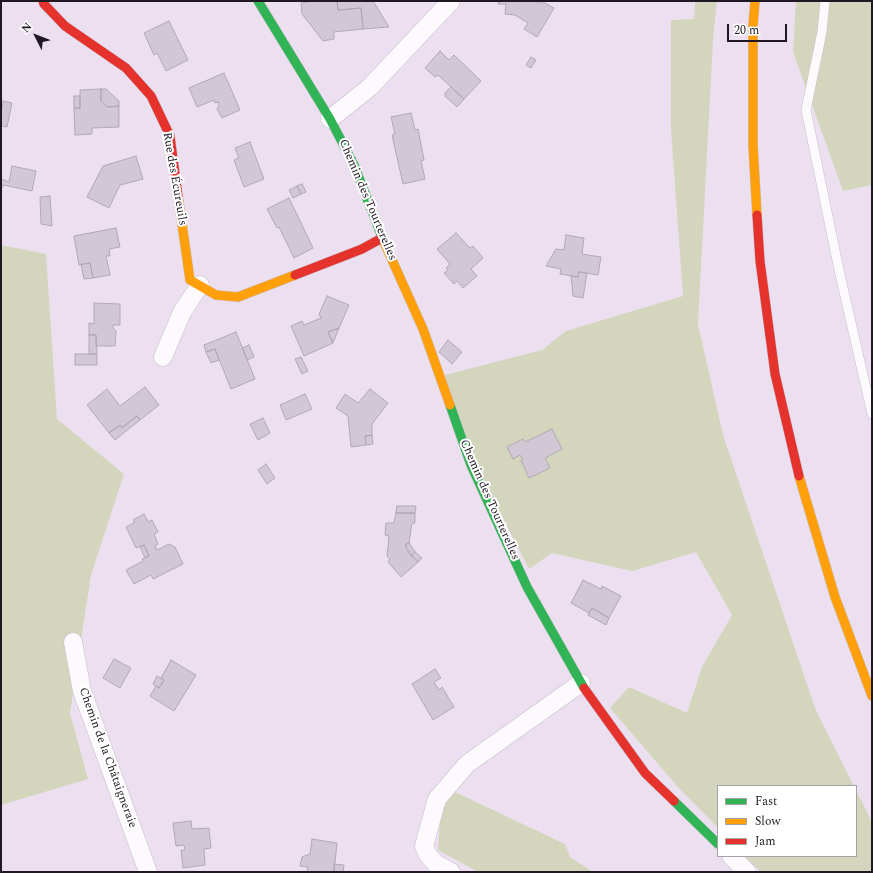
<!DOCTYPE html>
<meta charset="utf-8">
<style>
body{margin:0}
#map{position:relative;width:873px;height:873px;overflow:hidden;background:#ece0f0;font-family:Spectral,serif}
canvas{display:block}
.frame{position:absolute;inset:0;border:2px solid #1f1721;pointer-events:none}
.legend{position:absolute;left:717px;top:785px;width:140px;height:72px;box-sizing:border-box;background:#fff;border:1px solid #a5a2a6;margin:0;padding:5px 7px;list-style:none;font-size:12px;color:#1f1721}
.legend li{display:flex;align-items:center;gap:8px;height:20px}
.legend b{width:20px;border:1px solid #a5a2a6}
.north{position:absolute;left:16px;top:16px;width:40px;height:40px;-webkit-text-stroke:3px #fff;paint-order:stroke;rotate:312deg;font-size:11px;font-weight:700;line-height:16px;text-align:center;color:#1f1721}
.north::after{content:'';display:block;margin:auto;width:14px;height:18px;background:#1f1721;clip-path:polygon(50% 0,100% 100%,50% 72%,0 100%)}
.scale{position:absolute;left:727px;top:24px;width:60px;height:18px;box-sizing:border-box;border:2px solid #1f1721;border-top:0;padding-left:5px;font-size:12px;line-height:14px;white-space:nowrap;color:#1f1721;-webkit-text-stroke:3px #fff;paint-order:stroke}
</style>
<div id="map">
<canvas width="873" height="873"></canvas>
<div class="frame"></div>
<ul class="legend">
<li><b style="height:5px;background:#30b455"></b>Fast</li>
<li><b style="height:5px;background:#ff9f0a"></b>Slow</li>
<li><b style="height:5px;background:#e5322d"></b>Jam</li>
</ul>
<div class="north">N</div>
<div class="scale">20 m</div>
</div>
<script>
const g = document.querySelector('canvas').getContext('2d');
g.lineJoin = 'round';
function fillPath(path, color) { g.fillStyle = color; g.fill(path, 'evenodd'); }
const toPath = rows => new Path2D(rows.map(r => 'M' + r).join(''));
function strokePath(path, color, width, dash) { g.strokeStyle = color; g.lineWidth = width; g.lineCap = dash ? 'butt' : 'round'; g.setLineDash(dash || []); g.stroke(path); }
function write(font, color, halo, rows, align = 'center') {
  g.font = font + ' Spectral,serif'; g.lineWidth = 4; g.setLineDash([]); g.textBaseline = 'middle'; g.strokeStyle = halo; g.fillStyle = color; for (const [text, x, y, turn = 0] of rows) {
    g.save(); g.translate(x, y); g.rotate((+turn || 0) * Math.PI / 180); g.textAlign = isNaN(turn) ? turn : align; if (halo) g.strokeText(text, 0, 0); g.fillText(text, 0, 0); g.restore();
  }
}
fillPath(toPath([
 [695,1,717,1,713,40,698,324,723,435,815,708,854,786,718,786,718,828,677,786,610,708,629,687,687,713,702,667,732,615,696,552,632,571,552,553,529,569,475,463,445,375,542,350,566,331,683,296,671,130,671,20,694,19],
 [796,1,872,1,872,185,843,191,793,52],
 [1,245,46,254,57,419,124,474,91,575,70,713,88,779,1,805],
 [856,790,872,822,872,872,761,872,745,856,856,856],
 [455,792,565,844,570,857,593,872,478,872,438,850,441,805]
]), '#d3d6bd');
const building = toPath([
 [313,1,339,1,337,1,338,10,361,8,363,29,334,32,334,39,323,41,302,14,301,3,313,1],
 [337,1,373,1,389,27,363,29,361,8,338,10,337,1],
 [499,1,535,1,539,4,541,1,554,8,537,37,524,29,528,23,515,15,505,14,506,4,498,4,499,1],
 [169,21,188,60,166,71,157,53,154,55,144,33,169,21],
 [440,51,449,60,454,55,481,81,464,99,438,75,435,77,425,68,440,51],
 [531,57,536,60,531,68,526,65,531,57],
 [224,73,240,110,222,118,217,109,219,105,218,102,215,103,214,100,197,107,189,88,224,73],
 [451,87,464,99,457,107,445,96,445,93,451,87],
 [101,89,101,101,107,107,119,106,119,127,92,128,92,134,75,135,74,108,80,108,80,90,101,89],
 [101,89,106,89,119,101,119,106,107,107,101,101,101,89],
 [74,96,80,96,80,108,74,108,74,96],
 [3,101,12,103,7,127,1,126,1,113,3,101],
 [411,113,415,130,418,129,424,160,421,161,425,179,403,184,392,135,395,134,391,117,411,113],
 [250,142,264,179,244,187,234,160,239,158,235,148,250,142],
 [136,156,143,179,120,185,109,208,87,197,103,166,136,156],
 [12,166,36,171,32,191,3,185,1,190,1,179,9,182,12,166],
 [302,184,306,192,301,194,297,186,302,184],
 [297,186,301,194,293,198,289,190,297,186],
 [50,196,52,226,41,224,40,197,50,196],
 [289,198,313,248,294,258,279,227,277,228,267,209,289,198],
 [116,228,120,247,109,249,110,256,106,256,110,275,93,278,90,263,79,265,74,236,116,228],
 [456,233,470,248,473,246,483,258,471,269,477,276,463,288,457,281,454,284,444,273,448,270,446,268,450,264,437,249,456,233],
 [566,235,584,238,582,254,601,257,598,275,579,272,578,277,560,274,561,269,546,266,556,249,564,250,566,235],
 [90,263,93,278,84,279,81,264,90,263],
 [579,272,587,273,583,298,573,296,571,276,578,277,579,272],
 [327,296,349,305,339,328,328,332,333,343,304,356,291,326,302,321,304,325,321,318,319,314,327,296],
 [94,303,120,304,120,325,113,325,113,328,116,331,115,346,96,346,96,335,89,335,89,323,94,324,94,303],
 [339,328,333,343,328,332,339,328],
 [236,332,255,379,231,389,215,349,206,352,204,345,236,332],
 [89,335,96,335,97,354,89,354,89,335],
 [448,340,462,352,452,364,439,352,448,340],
 [249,345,254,357,247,360,242,348,249,345],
 [215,349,219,360,211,363,206,352,215,349],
 [75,354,97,354,97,365,75,365,75,354],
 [301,357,308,371,302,374,295,359,301,357],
 [145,387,159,405,140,420,137,416,122,428,120,425,109,433,87,405,107,389,120,406,145,387],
 [370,389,388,403,372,424,372,435,365,436,366,445,351,447,348,416,336,408,345,394,358,403,370,389],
 [305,394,312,409,286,420,280,405,305,394],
 [137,416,140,420,115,440,109,433,120,425,122,428,137,416],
 [263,418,270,433,258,440,250,424,263,418],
 [552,429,562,449,545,458,550,468,529,478,521,460,523,460,520,455,513,459,507,447,523,439,525,442,552,429],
 [372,435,373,444,366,445,365,436,372,435],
 [266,464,275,478,267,484,258,470,266,464],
 [397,506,416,506,415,513,396,513,397,506],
 [396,513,415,513,415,523,412,523,409,543,406,544,406,548,418,562,401,577,388,562,390,559,387,556,389,536,385,535,386,523,394,523,396,513],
 [144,514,148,522,152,520,158,532,154,534,158,544,155,546,157,550,169,544,175,547,183,564,153,579,151,575,134,584,126,570,143,561,142,559,149,556,144,545,136,548,126,527,135,522,133,520,144,514],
 [409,543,415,552,411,556,406,548,406,544,409,543],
 [144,545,149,556,145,558,140,547,144,545],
 [415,552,422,558,418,562,411,556,415,552],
 [583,580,601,589,602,586,621,596,609,618,592,608,589,613,571,603,583,580],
 [592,608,609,618,606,625,588,615,592,608],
 [114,659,131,668,120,688,103,678,114,659],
 [171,660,196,675,174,711,150,696,156,686,159,688,164,680,161,678,171,660],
 [435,669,441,678,434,682,439,690,442,687,454,707,433,720,412,684,435,669],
 [157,676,164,680,159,688,153,684,157,676],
 [191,821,192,829,209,828,211,848,204,849,205,865,183,868,181,850,185,850,184,845,176,846,173,823,191,821],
 [312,839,337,843,334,872,307,872,308,867,300,866,302,857,310,854,312,839],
 [334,864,344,865,343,872,334,872,334,864]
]);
fillPath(building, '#d2c8d5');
strokePath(building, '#b2a8b5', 1);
const lane = toPath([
 [825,1,822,32,806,110,839,270,872,414]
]);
const street = toPath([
 [330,119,370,87,451,1],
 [163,357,182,312,200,285],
 [73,642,82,691,148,872],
 [731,856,747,872],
 [451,872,436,864,428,855,424,846,437,799,467,764,581,683]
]);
const fast = toPath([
 [258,1,330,119,354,165,384,242],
 [450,405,471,465,527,587,584,688],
 [674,801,718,844]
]);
const slow = toPath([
 [755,1,753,26,753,145,757,215],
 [178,196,190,280,216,295,238,297,295,275],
 [384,242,423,329,450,405],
 [799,476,835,597,872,696]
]);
const jam = toPath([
 [43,1,44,4,65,26,126,68,151,96,170,136,178,196],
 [757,215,760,261,775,374,799,476],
 [295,275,362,249,382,238],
 [584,688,645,773,674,801]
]);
strokePath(lane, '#c6bcc9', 10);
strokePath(street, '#c6bcc9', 19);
strokePath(fast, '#c6bcc9', 10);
strokePath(slow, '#c6bcc9', 10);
strokePath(jam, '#c6bcc9', 10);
strokePath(lane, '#fcfafd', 9);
strokePath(street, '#fcfafd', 18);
strokePath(fast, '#30b455', 9);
strokePath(slow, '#ff9f0a', 9);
strokePath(jam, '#e5322d', 9);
write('12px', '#1f1721', '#fff', [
 ["Rue des Écureuils",174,179,80],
 ["Chemin des Tourterelles",367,200,67],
 ["Chemin des Tourterelles",489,500,66],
 ["Chemin de la Châtaigneraie",107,758,70]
]);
</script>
